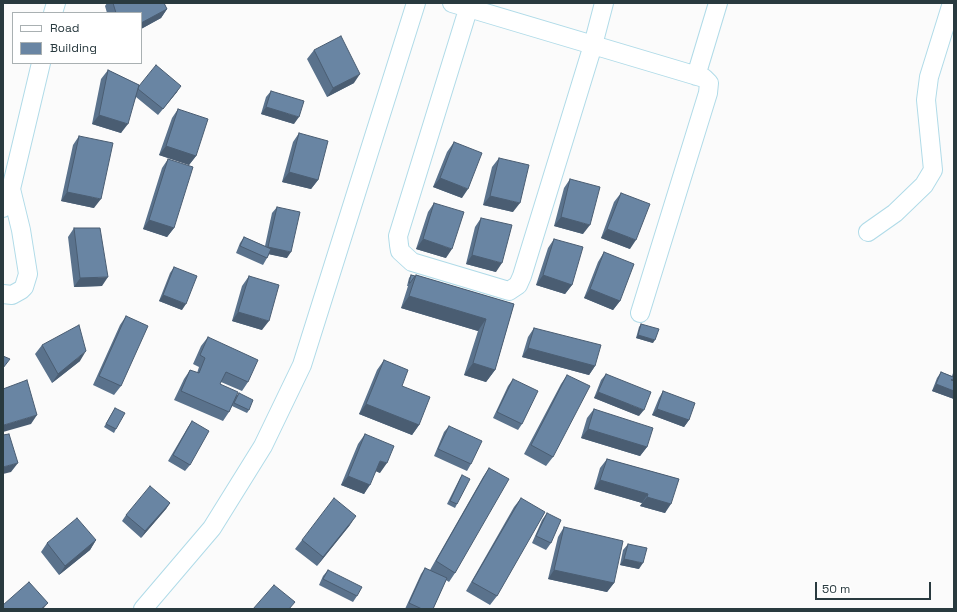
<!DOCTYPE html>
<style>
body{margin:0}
#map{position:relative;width:957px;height:612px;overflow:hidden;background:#fbfbfb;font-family:"Space Grotesk",sans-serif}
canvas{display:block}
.frame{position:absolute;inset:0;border:4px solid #293a3f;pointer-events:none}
.legend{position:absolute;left:12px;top:12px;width:130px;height:52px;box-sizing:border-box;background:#fff;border:1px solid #a9b0b2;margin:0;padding:5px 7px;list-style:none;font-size:12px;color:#293a3f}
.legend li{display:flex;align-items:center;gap:8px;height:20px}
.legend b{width:20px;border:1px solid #a9b0b2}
.scale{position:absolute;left:815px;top:582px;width:116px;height:18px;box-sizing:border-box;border:2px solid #293a3f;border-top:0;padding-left:5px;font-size:12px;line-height:14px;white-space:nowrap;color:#293a3f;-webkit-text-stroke:3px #fff;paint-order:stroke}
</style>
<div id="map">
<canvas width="957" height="612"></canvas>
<div class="frame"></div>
<ul class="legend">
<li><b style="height:5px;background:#fff"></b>Road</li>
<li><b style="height:11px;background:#6985a3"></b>Building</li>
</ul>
<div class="scale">50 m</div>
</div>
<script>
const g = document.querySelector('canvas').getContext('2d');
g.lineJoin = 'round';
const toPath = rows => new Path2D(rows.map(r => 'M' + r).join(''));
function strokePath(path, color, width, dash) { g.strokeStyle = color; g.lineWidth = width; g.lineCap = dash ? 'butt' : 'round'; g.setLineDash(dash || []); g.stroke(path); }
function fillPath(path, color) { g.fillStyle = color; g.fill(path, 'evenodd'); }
const minor = toPath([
 [452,3,704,78,709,83,708,93,640,313],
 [470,3,398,236,399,245,400,251,412,262,509,291,518,285,522,276,593,45,604,3],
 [53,13,56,3],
 [696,76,718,3],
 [3,208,11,189,41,63],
 [868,232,895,213,924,185,933,170,926,100,929,77,952,3],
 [3,294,12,295,21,290,24,287,28,274,21,230,11,189],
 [143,609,212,528,263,446,302,365,416,3]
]);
strokePath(minor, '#b0dbe8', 20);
strokePath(minor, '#fff', 18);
fillPath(toPath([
 [107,3,164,3,167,9,161,18,141,29,141,13,107,13,105,6],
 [314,50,354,83,327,97,307,59],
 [108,70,139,85,177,92,158,115,136,97,121,133,92,124,101,79],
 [271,91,294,124,261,114,266,97],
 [178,109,196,156,189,165,159,155,172,118],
 [299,133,318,180,311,189,282,182,293,142],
 [79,136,94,208,61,201,73,145],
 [454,142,462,198,433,187,447,152],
 [499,158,513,212,483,205,492,167],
 [168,159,174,228,167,237,143,229,162,168],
 [570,179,583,234,554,226,564,188],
 [621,193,630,249,601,238,614,202],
 [434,203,446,258,416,249,428,212],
 [277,207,287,258,269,254,267,258,263,265,236,253,240,243,244,237,265,246,272,213],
 [481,218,496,272,466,264,475,227],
 [74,228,102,286,74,287,68,237],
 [554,239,572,285,565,294,536,285,548,248],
 [604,252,620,301,613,310,584,298,598,262],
 [174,267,182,310,159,301,170,273],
 [411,275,415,276,416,275,514,304,495,370,486,382,464,375,478,331,401,308,408,286,407,286,409,278],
 [249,276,262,330,232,321,242,286],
 [126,316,121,386,114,395,93,385,120,325],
 [641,324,653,343,636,338,639,327],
 [534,328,595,366,589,375,522,357,528,337],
 [208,337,248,382,242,391,221,382,220,384,236,396,239,393,249,410,247,413,232,406,229,412,223,421,174,400,184,379,190,370,197,373,199,367,193,364,201,346],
 [42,345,80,361,52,383,35,354],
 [384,360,402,386,419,425,412,435,359,414,377,370],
 [954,370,954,399,932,391,937,378,941,372,952,376],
 [606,374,639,416,594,398,601,380],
 [567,375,553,457,546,466,524,454,561,384],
 [513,379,522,424,518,430,493,418,508,386],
 [663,391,689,420,684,427,652,415,659,398],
 [115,408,116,429,114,433,104,427],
 [594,409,647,447,640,456,581,438,587,418],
 [192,421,190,465,185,471,168,461,188,427],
 [449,426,471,464,467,471,434,456,444,432],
 [365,434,380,473,376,471,364,494,341,485,358,444],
 [607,459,679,479,665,513,640,506,642,503,594,489,600,468],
 [489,468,455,573,449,582,446,580,433,609,405,609,421,574,425,568,430,570,483,477],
 [462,475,457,504,455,508,447,504,460,478],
 [521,498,497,596,490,605,466,591,514,507],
 [170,503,166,509,141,538,122,521,126,515],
 [547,513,551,543,546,550,532,543,542,520],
 [350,525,317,566,295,549,302,540],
 [564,527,614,583,607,592,548,579,558,537],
 [96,540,90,550,59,575,41,552,47,543],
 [628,544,639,569,620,565,623,550],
 [328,570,357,596,353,602,319,585,323,576]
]), '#5a728c');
fillPath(toPath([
 [167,9,161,18,141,29,141,23],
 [360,74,354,83,327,97,333,88],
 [181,86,177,92,158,115,163,109],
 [266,107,299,117,294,124,261,114],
 [99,115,128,124,121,133,92,124],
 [166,146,196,156,189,165,159,155],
 [289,172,318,180,311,189,282,182],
 [440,178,468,189,462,198,433,187],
 [67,192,101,199,94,208,61,201],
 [490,196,520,203,513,212,483,205],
 [561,217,590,225,583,234,554,226],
 [149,220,174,228,167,237,143,229],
 [607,229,636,240,630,249,601,238],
 [423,239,452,249,446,258,416,249],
 [268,247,291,252,287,258,263,253],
 [472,255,502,263,496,272,466,264],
 [543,275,572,285,565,294,536,285],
 [108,277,102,286,74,287,80,278],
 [590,289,620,301,613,310,584,298],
 [163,295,186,304,182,310,159,301],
 [409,296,486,319,478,331,401,308],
 [238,312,269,321,262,330,232,321],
 [638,335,655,340,653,343,636,338],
 [528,348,595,366,589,375,522,357],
 [86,351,80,361,52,383,58,374],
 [473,363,495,370,486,382,464,375],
 [936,384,954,391,954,399,932,391],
 [598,392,644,410,639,416,594,398],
 [366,404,419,425,412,435,359,414],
 [657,409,689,420,684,427,652,415],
 [37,415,31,424,3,432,3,426,4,425],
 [588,429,647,447,640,456,581,438],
 [380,461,387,463,380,473,373,470],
 [18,463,11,472,3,474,3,467],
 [348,476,370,485,364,494,341,485],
 [600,480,648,494,642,503,594,489],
 [647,497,671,504,665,513,640,506],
 [170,503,166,509,141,538,145,531],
 [356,516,350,525,317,566,323,557],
 [96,540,90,550,59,575,65,566],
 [624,559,643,563,639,569,620,565],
 [554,570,614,583,607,592,548,579],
 [48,603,43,609,41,609]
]), '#4a5d72');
const building = toPath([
 [113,3,164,3,167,9,141,23,141,13,116,13,113,3],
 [341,36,360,74,333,88,314,50,341,36],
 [156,65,181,86,163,109,138,89,139,86,156,65],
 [108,70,139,85,128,124,99,115,108,70],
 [271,91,304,101,299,117,266,107,271,91],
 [178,109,208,119,196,156,166,146,178,109],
 [299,133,328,141,318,180,289,172,299,133],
 [79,136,113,143,101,199,67,192,79,136],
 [454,142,482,153,468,189,440,178,454,142],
 [499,158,529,165,520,203,490,196,499,158],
 [168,159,193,167,174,228,149,220,168,159],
 [570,179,600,187,590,225,561,217,570,179],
 [621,193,650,204,636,240,607,229,621,193],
 [434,203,464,212,452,249,423,239,434,203],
 [277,207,300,212,291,252,268,247,277,207],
 [481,218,512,225,502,263,472,255,481,218],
 [74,228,100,228,108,277,80,278,74,228],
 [244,237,271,249,267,258,240,246,244,237],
 [554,239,583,247,572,285,543,275,554,239],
 [604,252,634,264,620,301,590,289,604,252],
 [174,267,197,276,186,304,163,295,174,267],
 [411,275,415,276,410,283,409,283,411,275],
 [416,275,514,304,495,370,473,363,486,319,409,296,416,275],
 [249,276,279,285,269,321,238,312,249,276],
 [126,316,148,326,121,386,99,376,126,316],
 [641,324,659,329,655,340,638,335,641,324],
 [79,325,86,351,58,374,42,345,79,325],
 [534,328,601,345,595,366,528,348,534,328],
 [208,337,258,360,248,382,226,372,220,384,238,392,229,412,181,391,190,370,199,373,205,358,200,355,208,337],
 [3,356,10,359,3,368,3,356],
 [384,360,408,370,402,386,430,397,419,425,366,404,384,360],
 [941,372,953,377,954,375,954,380,952,379,951,380,954,381,954,391,936,384,941,372],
 [606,374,651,392,644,410,598,392,606,374],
 [567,375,590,386,553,457,531,445,567,375],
 [513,379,538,391,522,424,497,412,513,379],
 [27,380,37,415,4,425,3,423,3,389,27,380],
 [663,391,695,403,689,420,657,409,663,391],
 [239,393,253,400,249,410,234,403,239,393],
 [115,408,125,413,116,429,106,424,115,408],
 [594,409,653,428,647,447,588,429,594,409],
 [192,421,209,431,190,465,173,455,192,421],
 [449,426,482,441,471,464,438,449,449,426],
 [9,434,18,463,3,467,3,435,9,434],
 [365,434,394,446,387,463,380,461,370,485,348,476,365,434],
 [607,459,679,479,671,504,647,497,648,494,600,480,607,459],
 [489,468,509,479,455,573,436,561,489,468],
 [462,475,470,479,457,504,450,501,462,475],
 [150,486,170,503,145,531,126,515,150,486],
 [334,498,356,516,323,557,302,540,334,498],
 [521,498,545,512,497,596,472,582,521,498],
 [547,513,561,520,551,543,536,536,547,513],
 [77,518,96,540,65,566,47,543,77,518],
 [564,527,623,541,614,583,554,570,564,527],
 [628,544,647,548,643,563,624,559,628,544],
 [425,568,447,578,433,609,422,609,409,603,425,568],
 [328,570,362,587,357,596,323,579,328,570],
 [29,582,48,603,41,609,3,609,3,605,29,582],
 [274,585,295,602,289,609,253,609,274,585]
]);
fillPath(building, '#6985a3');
strokePath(building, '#4a5d72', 1);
</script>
